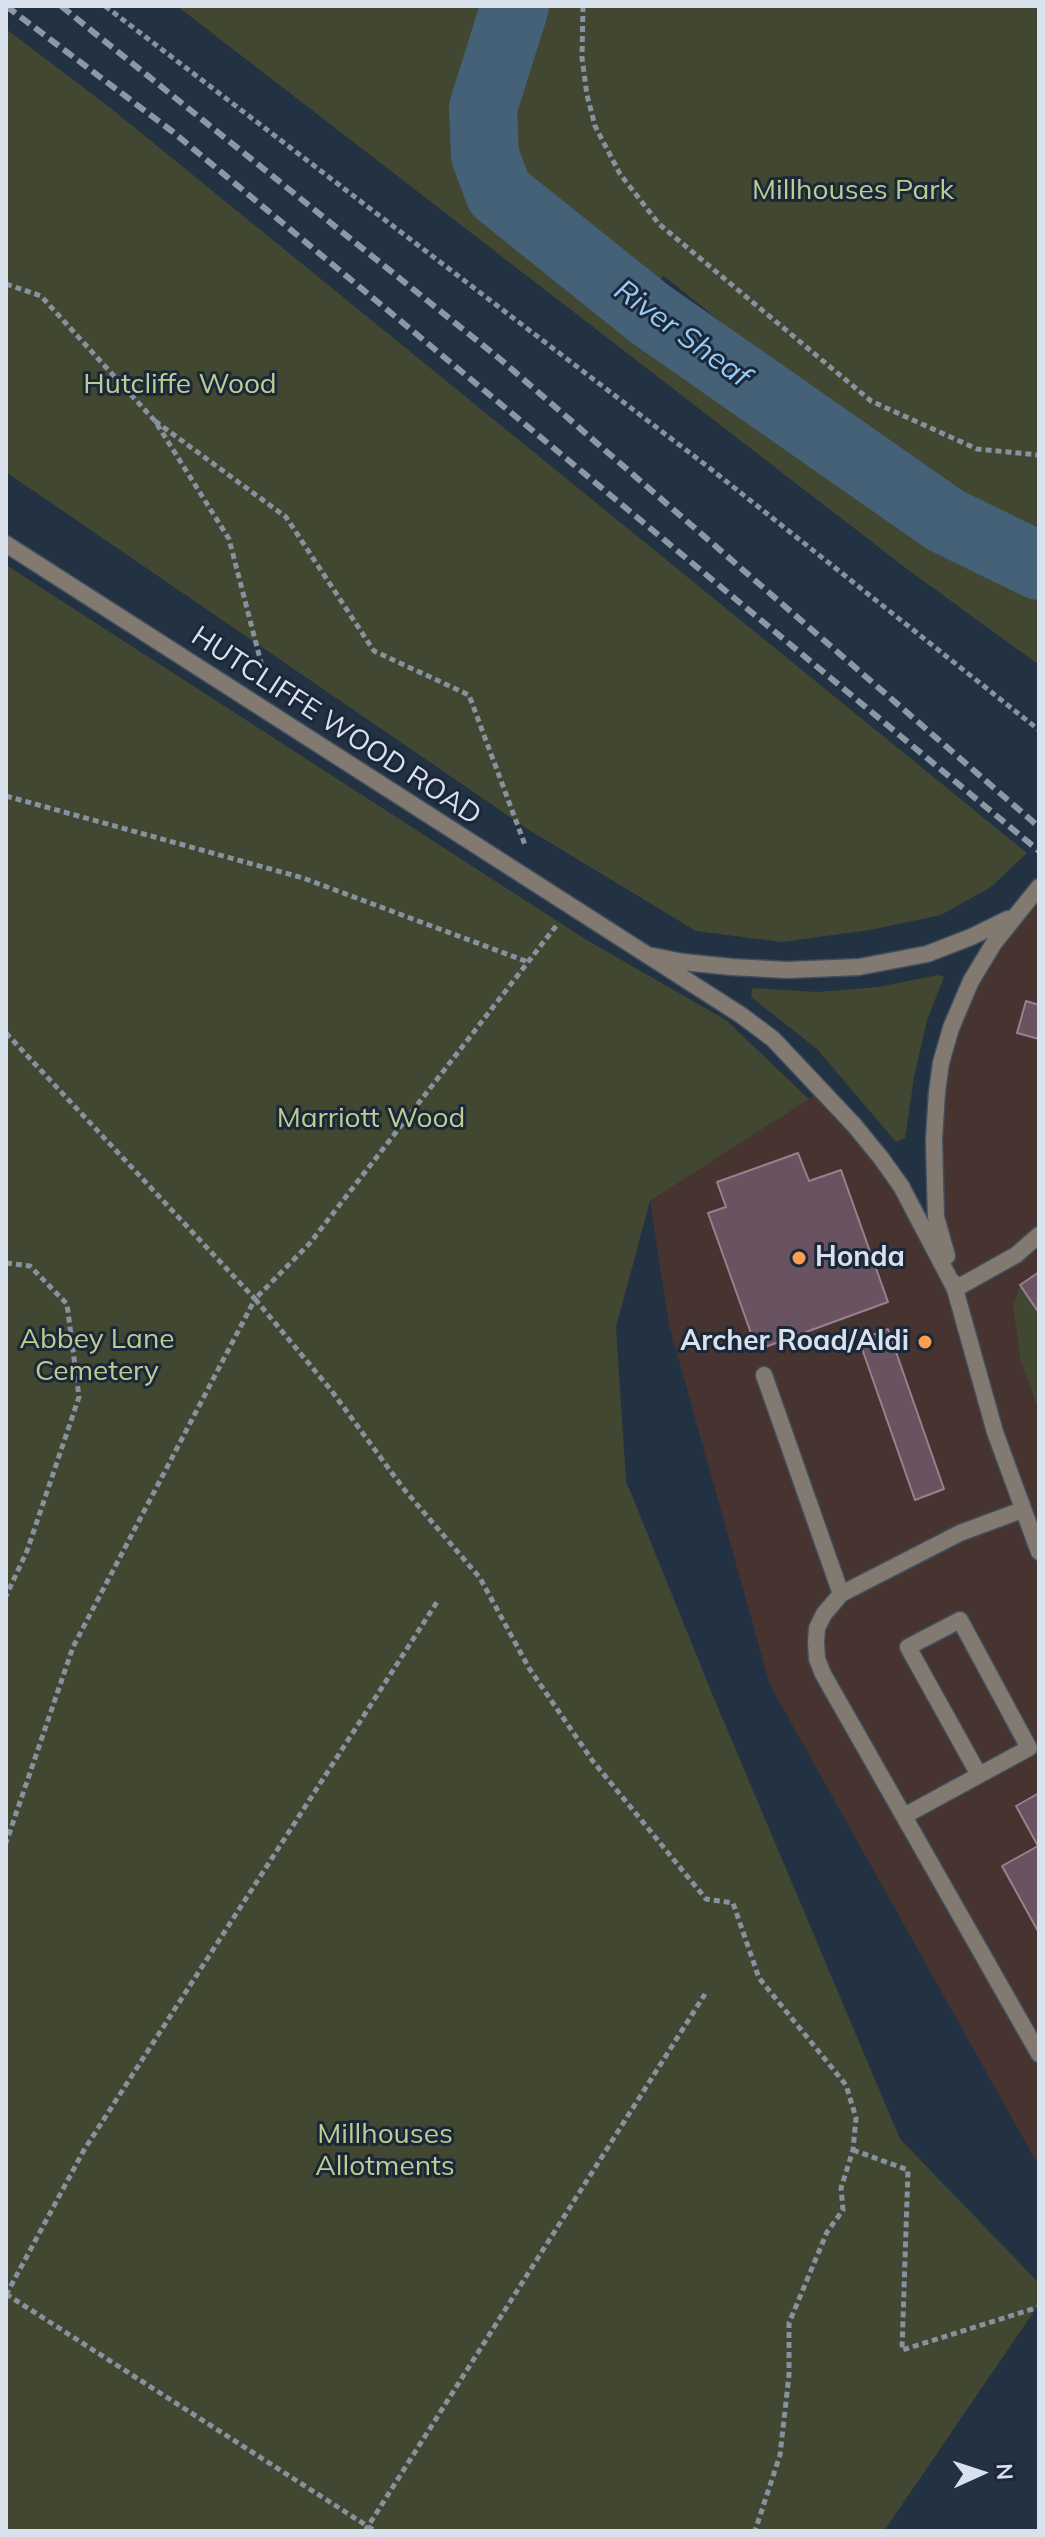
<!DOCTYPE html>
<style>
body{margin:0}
#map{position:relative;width:1045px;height:2537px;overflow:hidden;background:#233243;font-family:Mulish,sans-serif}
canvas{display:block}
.frame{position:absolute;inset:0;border:8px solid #d8e1ec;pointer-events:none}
.north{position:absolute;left:941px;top:2433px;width:80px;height:80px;-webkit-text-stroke:6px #1a2839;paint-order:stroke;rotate:87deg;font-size:22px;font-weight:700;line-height:32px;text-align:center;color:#d8e1ec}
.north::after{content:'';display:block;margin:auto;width:28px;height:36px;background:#d8e1ec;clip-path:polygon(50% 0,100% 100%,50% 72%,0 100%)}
</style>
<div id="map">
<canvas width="1045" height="2537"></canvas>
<div class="frame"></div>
<div class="north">N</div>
</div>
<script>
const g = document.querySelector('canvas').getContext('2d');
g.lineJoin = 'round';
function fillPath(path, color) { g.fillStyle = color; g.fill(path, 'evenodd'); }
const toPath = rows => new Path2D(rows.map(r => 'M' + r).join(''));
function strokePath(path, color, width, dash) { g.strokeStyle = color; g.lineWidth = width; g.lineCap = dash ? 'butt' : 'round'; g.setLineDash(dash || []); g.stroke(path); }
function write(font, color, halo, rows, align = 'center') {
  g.font = font + ' Mulish,sans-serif'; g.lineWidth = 6; g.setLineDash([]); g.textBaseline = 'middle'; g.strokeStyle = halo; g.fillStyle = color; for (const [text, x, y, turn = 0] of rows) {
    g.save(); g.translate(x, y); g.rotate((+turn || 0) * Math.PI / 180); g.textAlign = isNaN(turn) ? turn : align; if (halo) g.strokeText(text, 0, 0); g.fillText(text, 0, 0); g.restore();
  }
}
fillPath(toPath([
 [1031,896,1039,900,1039,2160,1036,2161,770,1685,669,1325,650,1201,822,1090,927,1233,936,1217,934,1140,951,1028]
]), '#47332f');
fillPath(toPath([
 [177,6,1039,6,1039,540,958,495,789,377,664,276,623,306,933,535,1039,586,1039,665,907,569],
 [6,29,108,106,1027,853,991,887,941,915,870,930,782,942,696,931,529,830,6,472],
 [6,565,585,939,726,1020,809,1099,650,1201,616,1327,626,1481,711,1691,900,2139,1039,2283,1039,2304,884,2531,6,2531],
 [938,975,944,977,927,1020,914,1077,905,1138,896,1142,817,1049,751,997,752,988,817,992,878,987],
 [1020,1285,1039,1313,1039,1411,1021,1361,1013,1307]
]), '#424731');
strokePath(toPath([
 [515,6,483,108,485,155,499,193,650,314,945,520,1039,566]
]), '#456178', 68);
const building = toPath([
 [1026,1001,1039,1005,1039,1039,1017,1033,1026,1001],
 [798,1153,809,1181,841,1170,888,1302,757,1350,708,1213,726,1207,717,1182,798,1153],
 [1039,1272,1039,1313,1020,1285,1039,1272],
 [888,1329,944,1489,915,1500,859,1340,888,1329],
 [1039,1793,1039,1933,1002,1866,1038,1846,1016,1806,1039,1793]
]);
fillPath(building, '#6a5361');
strokePath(building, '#99808f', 2);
const service = toPath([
 [955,1289,1016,1255,1039,1235],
 [764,1375,841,1594],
 [1022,1510,960,1533,841,1594,824,1614,817,1628,816,1642,817,1659,823,1674,1039,2054],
 [904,1816,1029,1748,960,1620,908,1647,979,1775]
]);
const tertiary = toPath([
 [6,544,741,1015,773,1039,854,1125,881,1158,901,1186,955,1289],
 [653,956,683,962,732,967,787,970,859,967,927,954,971,937,1008,919],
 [947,1256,936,1217,934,1140,937,1092,941,1063,951,1028,971,981,994,943,1039,887],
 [953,1282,995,1432,1039,1552]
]);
strokePath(service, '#404e5e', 19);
strokePath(tertiary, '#404e5e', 19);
strokePath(toPath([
 [105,6,707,466,1039,730],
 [583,6,582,58,587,95,595,126,620,174,659,224,871,401,977,449,1039,455],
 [6,284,41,296,155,421,229,539,265,678],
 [155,421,286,517,374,651,469,695,525,845],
 [6,796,303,878,528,962],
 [556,926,310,1243,255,1299,331,1390,403,1488,480,1578,529,1668,592,1760,706,1899,733,1903,759,1978,846,2085,856,2118,853,2150,841,2188,843,2210,827,2232,789,2323,789,2375,780,2455,755,2531],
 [6,1033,255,1299,73,1647,6,1843],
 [6,1263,30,1266,67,1304,79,1397,27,1551,6,1596],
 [853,2150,908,2170,902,2350,1039,2307],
 [6,2294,375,2531],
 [6,2295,84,2150,437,1602],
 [365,2531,705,1994]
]), '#86929f', 5, [6, 4]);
strokePath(service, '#827a71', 16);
strokePath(tertiary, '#827a71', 16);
strokePath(toPath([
 [6,6,173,132,1039,851],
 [61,6,500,359,1039,827]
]), '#8c98a5', 6, [12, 6]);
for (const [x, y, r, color] of [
 [799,1258,8,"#fc9e52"],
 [925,1342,8,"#fc9e52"]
]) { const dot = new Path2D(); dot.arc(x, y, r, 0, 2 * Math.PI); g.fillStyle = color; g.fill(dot); strokePath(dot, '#1a2839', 3); }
write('28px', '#bdcc91', '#1a2839', [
 ["Millhouses Park",853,191],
 ["Hutcliffe Wood",180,385],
 ["Marriott Wood",371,1119],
 ["Abbey Lane",97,1340],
 ["Cemetery",97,1372],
 ["Millhouses",385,2135],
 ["Allotments",385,2167]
]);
write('28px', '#d8e1ec', '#1a2839', [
 ["HUTCLIFFE WOOD ROAD",336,726,33]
]);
write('bold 28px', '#d8e1ec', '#1a2839', [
 ["Honda",815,1258],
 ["Archer Road/Aldi",909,1342,"right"]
], 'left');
write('italic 30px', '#97cbf5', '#1a2839', [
 ["River Sheaf",682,334,36]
]);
</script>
